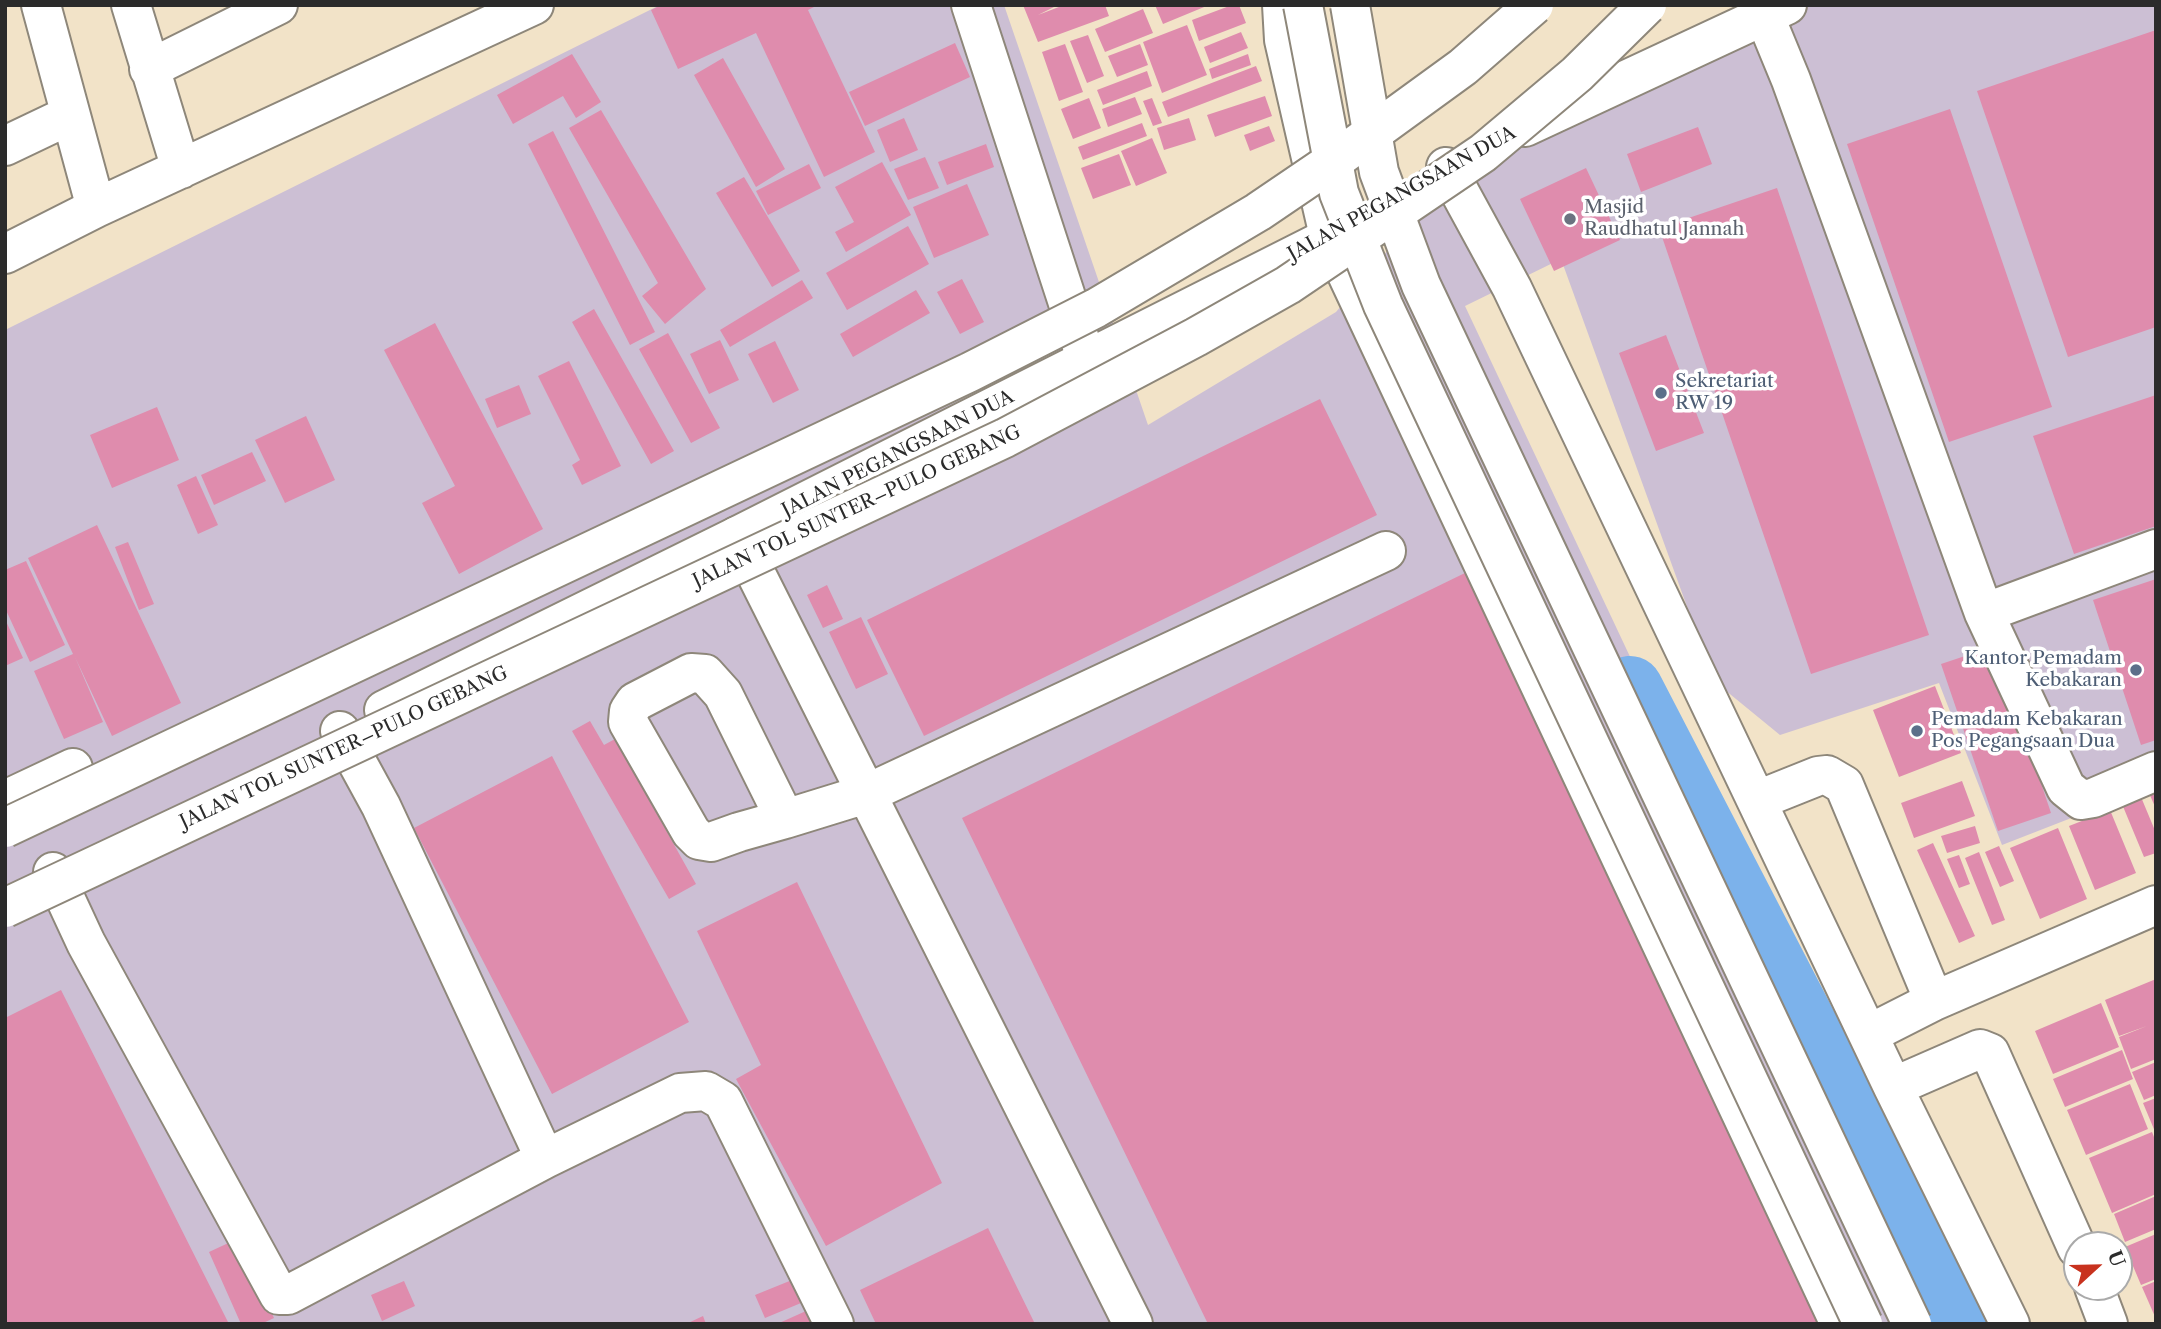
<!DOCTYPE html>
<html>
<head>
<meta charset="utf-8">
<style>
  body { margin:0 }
  #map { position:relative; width:2161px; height:1329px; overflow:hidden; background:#f2e3c8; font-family:"Libre Caslon Text",serif }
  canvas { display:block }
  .frame { position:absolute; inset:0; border:7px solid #2b2b2b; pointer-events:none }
  .north { position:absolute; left:2063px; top:1231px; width:70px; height:70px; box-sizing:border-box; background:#fff; border:2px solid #aaa; border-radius:50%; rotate:68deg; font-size:19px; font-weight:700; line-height:28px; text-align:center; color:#2b2b2b }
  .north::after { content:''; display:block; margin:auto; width:24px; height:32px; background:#c8321e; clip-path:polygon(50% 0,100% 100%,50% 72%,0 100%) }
</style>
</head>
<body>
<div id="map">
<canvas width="2161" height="1329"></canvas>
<div class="frame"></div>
<div class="north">U</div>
</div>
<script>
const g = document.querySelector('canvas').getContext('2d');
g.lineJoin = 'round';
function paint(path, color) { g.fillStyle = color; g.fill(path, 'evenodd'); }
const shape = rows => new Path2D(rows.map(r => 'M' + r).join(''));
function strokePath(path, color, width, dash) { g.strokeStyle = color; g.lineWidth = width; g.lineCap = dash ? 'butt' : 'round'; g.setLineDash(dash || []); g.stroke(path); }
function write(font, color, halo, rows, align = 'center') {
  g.font = font + ' "Libre Caslon Text",serif'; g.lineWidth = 7; g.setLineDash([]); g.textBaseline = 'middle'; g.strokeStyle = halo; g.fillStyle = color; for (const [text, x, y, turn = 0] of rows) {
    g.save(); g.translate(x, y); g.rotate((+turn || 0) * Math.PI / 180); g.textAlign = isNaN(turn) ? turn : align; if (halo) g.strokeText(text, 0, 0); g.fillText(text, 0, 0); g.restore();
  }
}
const industrial = shape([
  [660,5,1004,5,1148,425,1336,312,1451,175,1773,5,2156,5,2156,785,2002,845,1939,683,1780,735,1714,681,1561,259,1465,306,1944,1324,5,1324,5,330]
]);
const river = shape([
  [1630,689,1959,1324]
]);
const building = shape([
  [661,5,818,5,808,10,875,152,824,177,756,33,678,69,651,10],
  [1023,5,1058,5,1038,15,1064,5,1105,5,1109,16,1038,42],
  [1155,5,1209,5,1163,24],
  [1232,5,1239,5,1246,23,1199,41,1192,20],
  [1143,9,1153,33,1105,52,1095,29],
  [1187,25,1207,75,1162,93,1143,42],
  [2156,30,2156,327,2068,357,1977,91],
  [1241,32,1248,48,1210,63,1204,47],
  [1088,35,1104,76,1087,83,1070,41],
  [955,43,970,77,865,126,849,92],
  [1065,44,1083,92,1059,101,1042,52],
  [1140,44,1148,65,1117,77,1108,56],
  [572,54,601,102,576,118,563,96,513,124,497,95],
  [1248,54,1251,65,1212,79,1209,69],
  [723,58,785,169,756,187,694,75],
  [1256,66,1262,81,1168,117,1162,102],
  [1147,71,1152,86,1103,105,1097,90],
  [1265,96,1272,116,1215,137,1207,115],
  [1135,97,1142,114,1108,127,1102,109],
  [1089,98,1101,128,1073,139,1061,109],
  [1152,98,1162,123,1153,126,1143,101],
  [1950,109,2052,407,1949,442,1847,144],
  [601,110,706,289,665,324,642,296,658,283,569,128],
  [904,118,918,150,890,162,877,130],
  [1189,118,1196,140,1164,150,1157,128],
  [1142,123,1147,136,1083,160,1078,147],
  [1269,126,1275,141,1250,151,1244,135],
  [1698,127,1712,164,1641,192,1627,154],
  [553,131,655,332,630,345,528,144],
  [1152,138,1167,173,1136,186,1121,151],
  [986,144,994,167,947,185,938,162],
  [1119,154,1131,185,1093,199,1081,168],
  [925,157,939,188,908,200,894,169],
  [882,162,911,215,846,252,835,232,854,222,835,187],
  [809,164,821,188,768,215,756,191],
  [1586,168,1620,240,1554,271,1520,199],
  [744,177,800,271,772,287,716,193],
  [967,184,989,235,934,258,913,207],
  [1777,188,1929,635,1811,674,1659,228],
  [908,226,929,264,847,310,826,273],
  [962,279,984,322,960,334,937,292],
  [802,280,813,298,730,347,720,330],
  [916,290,930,313,853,357,840,334],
  [594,309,674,451,651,464,572,322],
  [435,323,543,529,459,574,422,503,455,486,384,350],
  [668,333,720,428,691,443,639,349],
  [1666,335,1704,433,1656,451,1619,353],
  [720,340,739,380,709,394,690,354],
  [775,341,799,390,773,403,748,354],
  [569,361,621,466,582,485,572,465,580,460,538,376],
  [519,385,531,414,497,428,485,399],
  [2156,395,2156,526,2074,554,2033,436],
  [1320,399,1377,515,924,736,867,620],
  [157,407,179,460,112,488,90,435],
  [306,416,335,480,285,503,255,440],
  [252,452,266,481,214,505,201,475],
  [196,476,218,525,198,534,177,485],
  [97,525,181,703,112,736,75,657,103,722,64,739,34,671,73,654,28,558],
  [128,542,154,604,139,610,115,547],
  [26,561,65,645,30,662,5,608,5,570],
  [1467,572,1833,1324,1208,1324,962,818],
  [2156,579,2156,740,2141,745,2093,600],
  [827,585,843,619,823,628,807,595],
  [861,617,888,674,856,689,829,632],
  [5,619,23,658,5,666],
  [1995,646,2051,813,1998,831,1941,664],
  [1935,686,1961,753,1899,777,1873,710],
  [590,721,604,745,615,739,696,884,669,899,572,731],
  [552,756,689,1022,552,1094,414,828],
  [1962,781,1975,816,1914,838,1901,803],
  [2156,791,2156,809,2149,793],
  [2141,797,2156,833,2156,853,2144,857,2122,804],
  [2110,810,2136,873,2095,890,2069,826],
  [1975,826,1980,843,1947,853,1941,836],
  [2058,828,2087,899,2040,919,2010,848],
  [1933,843,1975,936,1959,943,1917,850],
  [1999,846,2014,881,2000,887,1985,852],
  [1979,852,2005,920,1992,925,1965,858],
  [1959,855,1970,884,1959,888,1947,859],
  [797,882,942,1183,826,1246,736,1079,761,1065,697,931],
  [2156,979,2156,1059,2131,1069,2119,1037,2147,1026,2119,1036,2105,1000],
  [61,990,229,1324,5,1324,5,1018],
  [2101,1003,2119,1047,2053,1074,2035,1031],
  [2122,1050,2133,1079,2065,1107,2053,1079],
  [2156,1062,2156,1095,2144,1100,2132,1072],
  [2130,1084,2148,1129,2086,1155,2067,1110],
  [2156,1098,2156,1134,2143,1103],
  [2152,1132,2156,1142,2156,1194,2112,1213,2089,1158],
  [2156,1196,2156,1229,2125,1242,2114,1214],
  [988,1228,1035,1324,876,1324,860,1290],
  [2156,1234,2156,1279,2141,1285,2125,1247],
  [237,1239,274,1318,261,1324,241,1324,209,1252],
  [792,1280,801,1303,765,1318,755,1295],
  [404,1281,415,1306,382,1321,371,1295],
  [2156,1281,2156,1319,2142,1287],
  [806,1311,811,1324,777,1324],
  [703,1316,706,1324,686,1324]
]);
const minor = shape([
  [41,5,96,208,534,5],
  [131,5,181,169],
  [971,5,1083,349],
  [1282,5,1284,40,1329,236],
  [1765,17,1791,80,1984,613,2066,788,2081,800,2093,798,2156,771],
  [149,69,278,5],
  [5,146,70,115],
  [1446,167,1512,288,1893,1087,2010,1324],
  [5,254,96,208],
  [737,536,1133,1324],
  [1984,613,2156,549],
  [340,731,381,806,545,1159,680,1093,706,1091,723,1101,834,1324],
  [5,800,73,768],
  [1758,800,1818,776,1827,775,1844,785,1934,1001],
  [785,819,723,694,705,674,691,673,635,702,629,711,628,722,691,832,699,840,711,842,739,832,785,819,866,794,1386,551],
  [53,872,86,943,279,1295,288,1295,545,1159],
  [1869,1034,1934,1001,2156,905],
  [1893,1087,1980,1049,1990,1053,2077,1248],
  [2094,1287,2108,1324]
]);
const major = shape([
  [1525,127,1787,5],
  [1329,236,1840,1324],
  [384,710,737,536,1322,241,1356,221]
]);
const majorBridge = shape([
  [1303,5,1339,193,1383,305,1863,1324],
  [1350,5,1379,172,1421,285,1912,1324]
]);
const highwayBridge = shape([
  [5,828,970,372,1096,308,1258,212,1342,155,1463,67,1534,5],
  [5,908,1005,438,1196,337,1288,285,1483,153,1577,74,1647,5]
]);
const markers = [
  [1570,219,7,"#6b7280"],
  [1661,393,7,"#5c6f8a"],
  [2136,670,7,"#5c6f8a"],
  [1917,731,7,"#5c6f8a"]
];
const streetNames = [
  ["JALAN PEGANGSAAN DUA",1402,194,-29],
  ["JALAN PEGANGSAAN DUA",898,454,-27],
  ["JALAN TOL SUNTER–PULO GEBANG",857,507,-25],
  ["JALAN TOL SUNTER–PULO GEBANG",344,748,-25]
];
const worshipNames = [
  ["Masjid",1584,208],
  ["Raudhatul Jannah",1584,230]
];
const serviceNames = [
  ["Sekretariat",1675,382],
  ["RW 19",1675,404],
  ["Kantor Pemadam",2122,659,"right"],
  ["Kebakaran",2122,681,"right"],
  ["Pemadam Kebakaran",1931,720],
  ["Pos Pegangsaan Dua",1931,742]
];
paint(industrial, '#ccbfd4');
strokePath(river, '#7cb2eb', 66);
paint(building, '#df8cad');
strokePath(minor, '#8e877a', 42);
strokePath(major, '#8e877a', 42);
strokePath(minor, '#fff', 38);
strokePath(major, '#fff', 38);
strokePath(majorBridge, '#8e877a', 42, []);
strokePath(highwayBridge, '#8e877a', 42, []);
strokePath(majorBridge, '#fff', 38);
strokePath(highwayBridge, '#fff', 38);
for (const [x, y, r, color] of markers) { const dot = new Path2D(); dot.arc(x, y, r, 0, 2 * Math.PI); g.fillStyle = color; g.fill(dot); strokePath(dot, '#fff', 2.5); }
write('19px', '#2b2b2b', '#fff', streetNames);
write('19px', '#5b616d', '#fff', worshipNames, 'left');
write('19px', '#4e5e75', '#fff', serviceNames, 'left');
</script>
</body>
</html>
